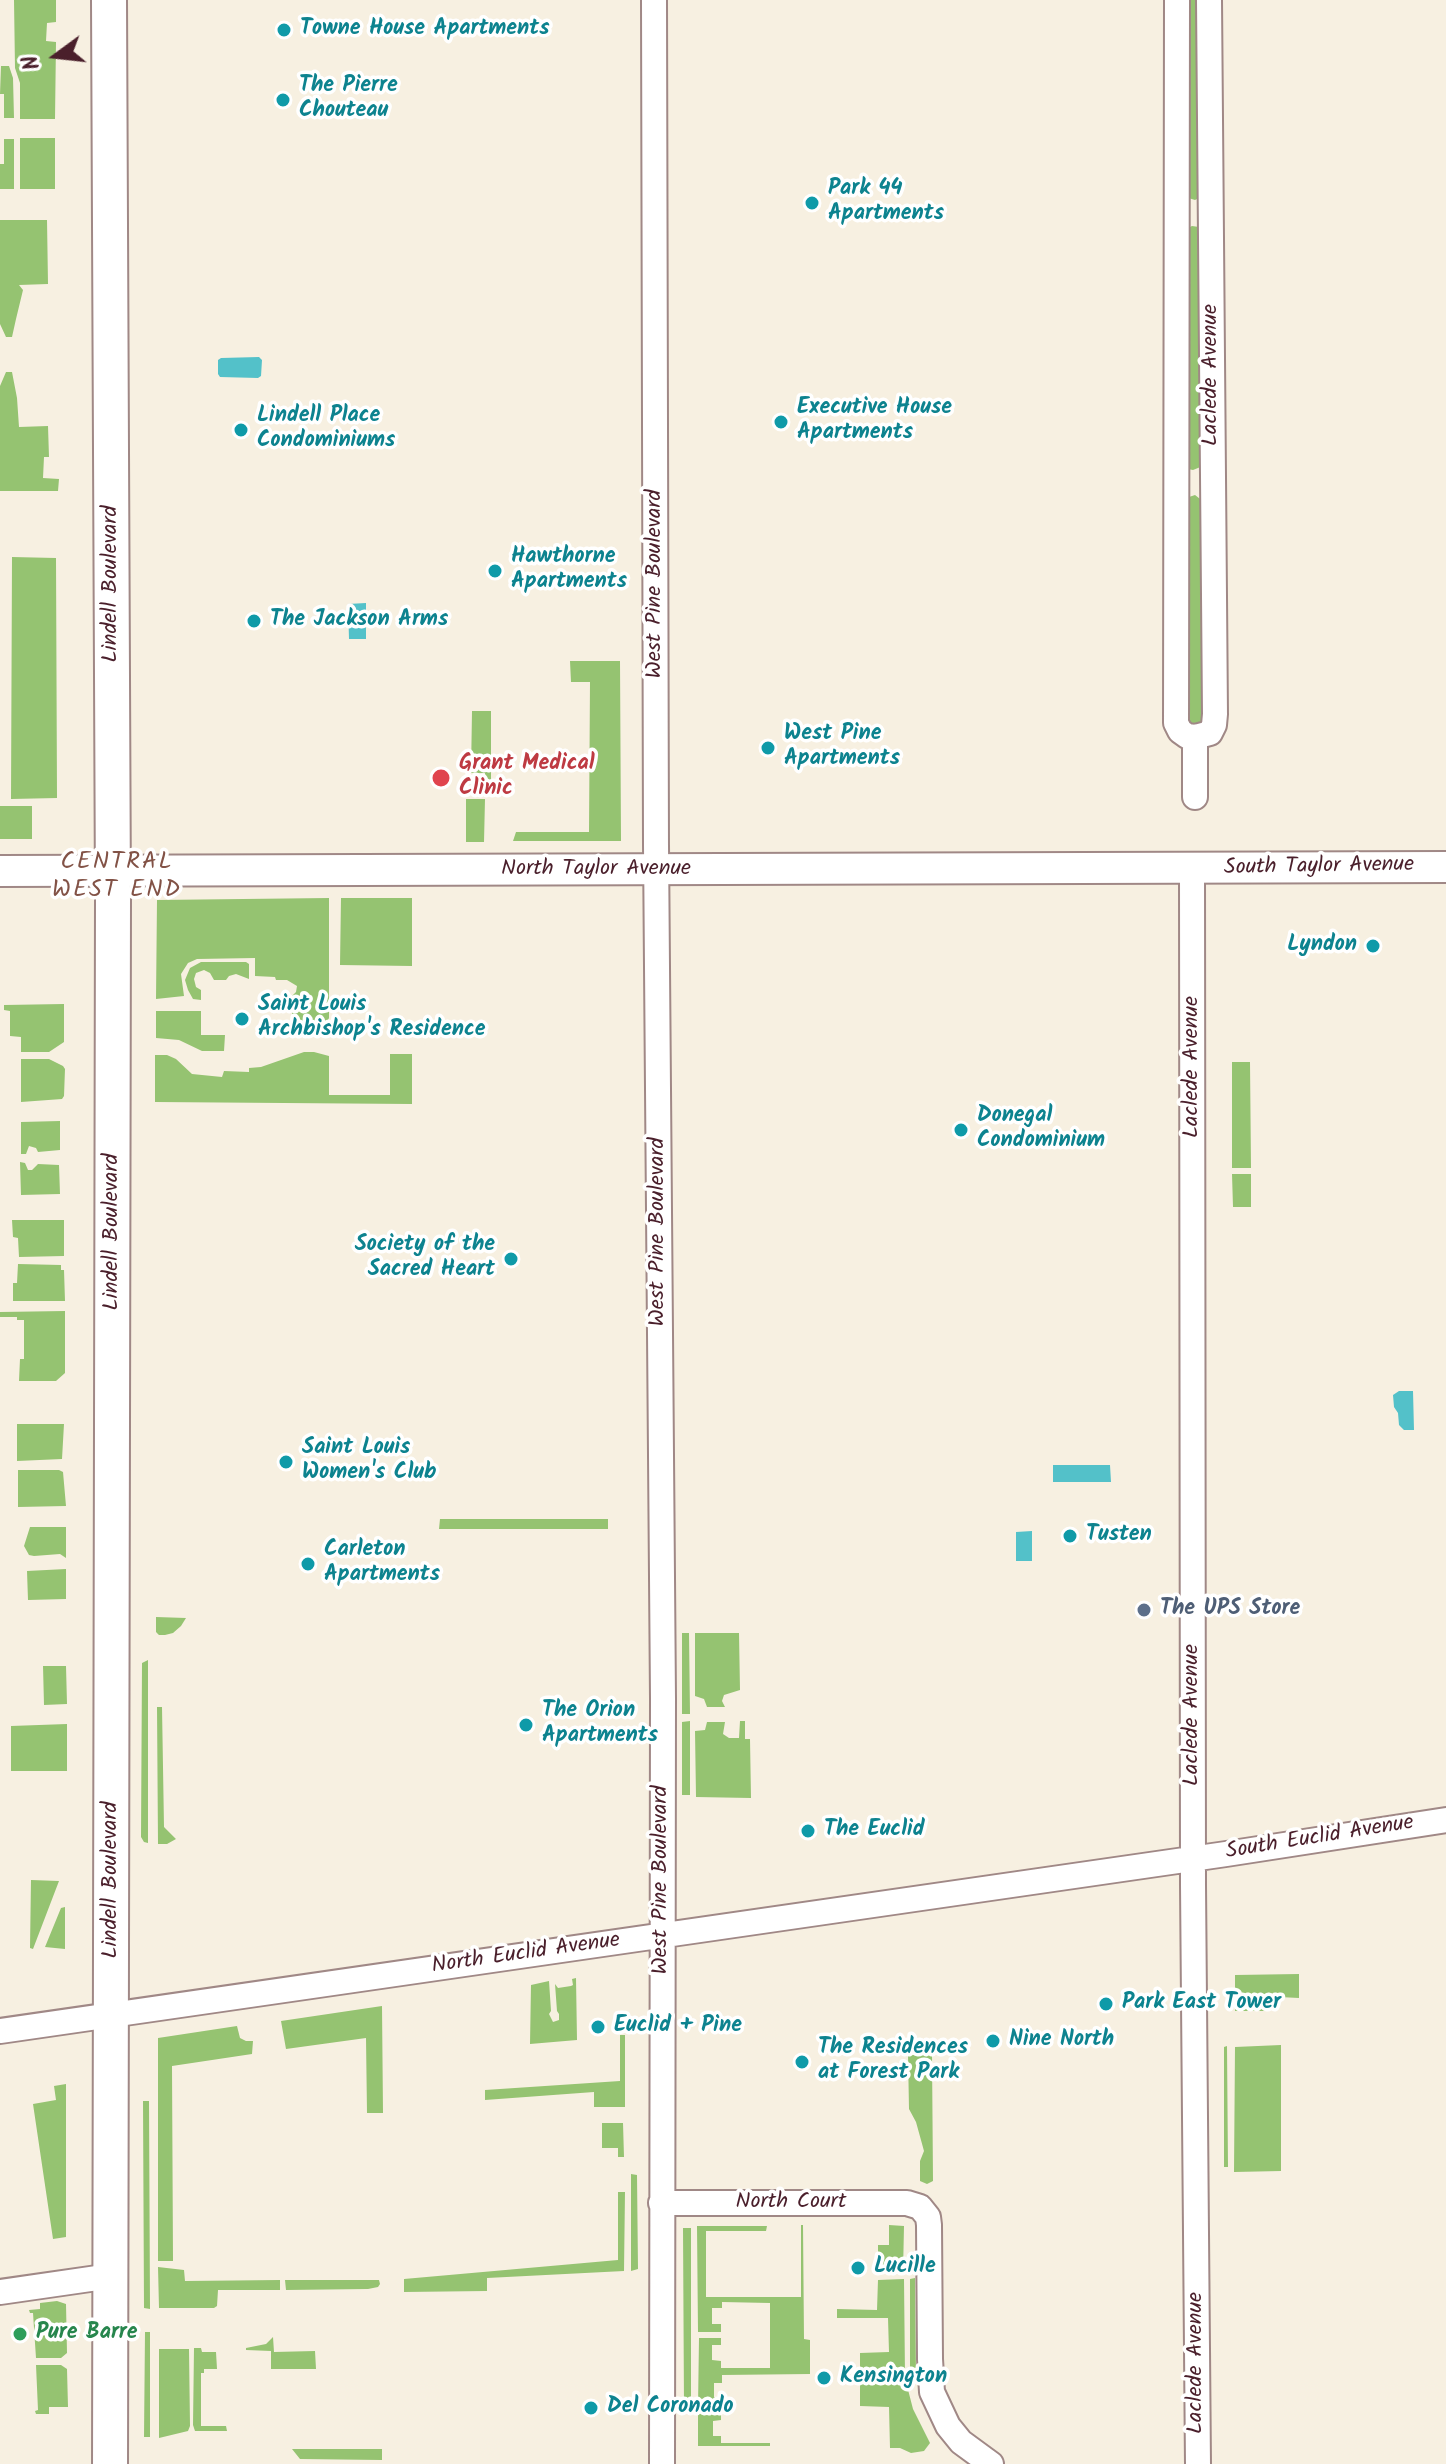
<!DOCTYPE html>
<html>
<head>
<meta charset="utf-8">
<style>
  body { margin:0 }
  #map { position:relative; width:1446px; height:2464px; overflow:hidden; background:#f7f0e1; font-family:Kalam,sans-serif }
  canvas { display:block }
  .north { position:absolute; left:16px; top:16px; width:80px; height:80px; -webkit-text-stroke:6px #fff; paint-order:stroke; rotate:255deg; font-size:22px; font-weight:700; line-height:32px; text-align:center; color:#4a1f2b }
  .north::after { content:''; display:block; margin:auto; width:28px; height:36px; background:#4a1f2b; clip-path:polygon(50% 0,100% 100%,50% 72%,0 100%) }
</style>
</head>
<body>
<div id="map">
<canvas width="1446" height="2464"></canvas>
<div class="north">N</div>
</div>
<script>
const g = document.querySelector('canvas').getContext('2d');
g.lineJoin = 'round';
function paint(path, color) { g.fillStyle = color; g.fill(path, 'evenodd'); }
const shape = rows => new Path2D(rows.map(r => 'M' + r).join(''));
function strokePath(path, color, width, dash) { g.strokeStyle = color; g.lineWidth = width; g.lineCap = dash ? 'butt' : 'round'; g.setLineDash(dash || []); g.stroke(path); }
function write(font, color, halo, rows, align = 'center') {
  g.font = font + ' Kalam,sans-serif'; g.lineWidth = 7; g.setLineDash([]); g.textBaseline = 'middle'; g.strokeStyle = halo; g.fillStyle = color; for (const [text, x, y, turn = 0] of rows) {
    g.save(); g.translate(x, y); g.rotate((+turn || 0) * Math.PI / 180); g.textAlign = isNaN(turn) ? turn : align; if (halo) g.strokeText(text, 0, 0); g.fillText(text, 0, 0); g.restore();
  }
}
const green = shape([
  [14,0,56,0,56,22,47,23,46,41,56,42,55,119,20,119,20,83,15,68],
  [1183,0,1203,0,1201,197,1195,200,1185,197],
  [1,66,9,66,13,78,14,118,4,118,4,94,0,94],
  [20,138,55,138,55,189,20,189],
  [4,139,14,139,14,189,0,189,0,164,4,164],
  [0,220,47,220,48,284,19,285,23,290,16,319,12,337,6,337,0,324],
  [1192,226,1199,227,1202,231,1203,466,1193,470,1188,469,1186,229],
  [6,372,12,372,17,398,19,427,48,426,49,457,44,457,43,478,59,479,58,491,0,491,0,386],
  [1195,495,1204,502,1203,720,1201,723,1195,724,1189,723,1186,719,1186,498],
  [12,557,56,558,57,798,11,799],
  [570,661,620,661,621,841,513,841,516,832,589,832,590,682,571,682],
  [472,711,491,711,491,782,485,783,485,773,471,773],
  [466,799,485,799,484,842,466,842],
  [0,806,32,806,32,839,0,839],
  [329,898,329,1018,322,1032,316,1034,292,1033,292,1011,276,1011,276,998,292,996,296,992,297,986,287,980,276,980,275,977,255,976,255,958,197,959,188,963,181,974,184,996,156,999,157,900],
  [341,898,412,898,412,966,340,965],
  [201,962,246,962,249,964,249,979,236,974,229,976,226,980,214,980,210,973,204,970,196,973,194,979,196,987,201,990,201,1000,193,999,188,990,185,980,190,968],
  [64,1004,64,1042,49,1052,21,1052,21,1037,10,1036,10,1011,4,1010,4,1005],
  [156,1011,201,1011,201,1035,225,1035,224,1051,202,1051,179,1040,156,1038],
  [304,1052,314,1052,329,1056,329,1095,390,1095,390,1054,412,1054,412,1104,155,1102,155,1055,167,1055,176,1059,192,1074,222,1077,224,1071,249,1072,249,1068,261,1067],
  [21,1059,49,1059,63,1066,65,1069,64,1096,62,1099,21,1102],
  [1232,1062,1250,1062,1251,1168,1232,1168],
  [60,1121,60,1150,38,1152,36,1148,29,1146,26,1154,21,1154,21,1122],
  [20,1162,25,1163,28,1170,32,1170,38,1164,59,1165,60,1194,21,1195],
  [1232,1174,1251,1174,1251,1207,1233,1207],
  [12,1220,64,1220,64,1256,19,1257,18,1238,13,1237],
  [18,1264,61,1265,61,1270,64,1270,65,1301,13,1301,13,1283,17,1283],
  [65,1311,65,1373,56,1381,19,1381,20,1359,24,1359,24,1320,17,1320,17,1317,0,1317,0,1312],
  [17,1424,64,1424,62,1459,17,1461],
  [18,1470,59,1470,63,1472,66,1506,18,1507],
  [440,1519,608,1519,608,1529,439,1529],
  [30,1527,66,1527,66,1558,60,1554,34,1556,29,1555,24,1546],
  [66,1569,66,1599,28,1600,27,1571],
  [156,1617,186,1618,181,1626,173,1633,165,1635,159,1635,156,1632],
  [682,1633,689,1633,690,1714,682,1714],
  [695,1633,739,1633,740,1690,724,1695,722,1701,725,1707,707,1707,704,1699,695,1696],
  [148,1660,148,1843,144,1842,141,1837,142,1663],
  [43,1666,66,1666,67,1704,44,1705],
  [157,1707,162,1707,164,1827,176,1839,167,1844,158,1844],
  [690,1721,690,1795,682,1795,682,1722],
  [740,1721,745,1721,745,1739,750,1739,751,1798,696,1797,695,1731,705,1730,707,1722,725,1722,723,1734,729,1738,739,1738],
  [67,1724,67,1771,11,1771,11,1726],
  [31,1880,59,1881,33,1949,30,1948],
  [65,1907,65,1949,45,1947,61,1908],
  [1299,1974,1299,1998,1279,1997,1269,2011,1235,2011,1235,1975],
  [576,1978,577,2040,530,2044,531,1985,549,1981,551,2011,549,2014,553,2022,559,2020,559,2014,557,2011,555,1984,558,1988,571,1986,573,1985,572,1979],
  [382,2006,383,2113,367,2113,366,2038,286,2049,281,2021],
  [237,2026,240,2038,246,2041,253,2041,252,2054,172,2066,173,2261,158,2261,158,2038],
  [620,2035,625,2035,625,2107,594,2107,594,2092,485,2100,485,2090,620,2081],
  [1281,2045,1281,2171,1234,2172,1235,2047],
  [1227,2046,1228,2167,1224,2167,1224,2047],
  [908,2055,932,2055,933,2181,927,2184,920,2181,920,2161,924,2151,916,2122,909,2109],
  [66,2084,66,2237,53,2239,33,2104,56,2100,54,2086],
  [143,2101,149,2101,150,2309,144,2308],
  [602,2123,623,2123,624,2157,618,2157,618,2148,602,2148],
  [631,2174,637,2175,638,2269,631,2271],
  [618,2192,625,2192,624,2271,487,2278,487,2291,404,2292,404,2279,618,2260],
  [801,2225,803,2225,804,2339,810,2340,810,2374,722,2375,722,2383,714,2383,714,2397,721,2398,721,2407,698,2407,699,2338,721,2338,721,2345,712,2345,712,2360,721,2361,721,2368,770,2368,770,2303,722,2302,722,2308,712,2308,712,2324,721,2324,721,2332,698,2332,697,2226,767,2226,766,2231,706,2231,706,2297,801,2297],
  [889,2225,904,2226,903,2273,878,2273,878,2245,889,2245],
  [683,2228,691,2228,691,2408,684,2407],
  [158,2267,184,2270,185,2281,280,2280,280,2290,218,2290,217,2306,214,2308,159,2308],
  [915,2278,916,2375,910,2375,910,2279],
  [904,2279,905,2376,860,2377,860,2353,889,2352,888,2318,837,2318,837,2309,877,2310,878,2280],
  [285,2280,379,2280,380,2284,378,2287,368,2289,286,2290],
  [57,2301,66,2304,67,2353,61,2358,36,2358,33,2313,30,2313,29,2310,40,2309,40,2303],
  [145,2332,150,2332,150,2437,144,2437],
  [273,2337,274,2352,315,2351,316,2369,271,2369,271,2351,246,2350,246,2348,266,2344],
  [194,2348,201,2348,202,2352,216,2352,217,2369,204,2369,204,2373,201,2373,201,2426,226,2426,227,2431,195,2431,193,2425],
  [159,2349,189,2349,190,2426,188,2431,159,2438],
  [36,2365,61,2365,67,2369,68,2407,49,2407,49,2414,36,2414,35,2411,38,2410],
  [860,2382,906,2382,913,2409,930,2443,924,2451,911,2453,900,2448,890,2448,889,2407,860,2406],
  [698,2412,721,2413,721,2420,713,2421,713,2436,721,2436,721,2443,770,2443,770,2446,698,2446],
  [292,2449,382,2449,382,2460,300,2459]
]);
const water = shape([
  [259,357,262,360,261,376,258,378,220,377,218,374,218,360,221,358],
  [366,603,366,639,349,639,348,604],
  [1399,1391,1413,1391,1414,1430,1404,1430,1399,1425,1398,1413,1394,1407,1393,1395],
  [1053,1465,1110,1465,1111,1482,1053,1482],
  [1032,1531,1032,1561,1016,1561,1016,1532]
]);
const minor = shape([
  [654,0,656,845,663,1698,662,2464],
  [1177,0,1176,723,1180,731,1187,736,1195,737,1210,733,1214,725,1215,714,1209,0],
  [1195,737,1195,797],
  [1192,869,1193,1885,1198,2464],
  [0,2031,1226,1854,1446,1820],
  [661,2203,907,2203,920,2207,928,2217,929,2225,930,2359,932,2392,948,2426,961,2442,991,2464],
  [0,2292,111,2276]
]);
const tertiary = shape([
  [0,871,1446,867]
]);
const secondary = shape([
  [109,0,113,900,110,2464]
]);
const markers = [
  [284,30,8,"#0f9aa8"],
  [283,100,8,"#0f9aa8"],
  [812,203,8,"#0f9aa8"],
  [781,422,8,"#0f9aa8"],
  [241,430,8,"#0f9aa8"],
  [495,571,8,"#0f9aa8"],
  [254,621,8,"#0f9aa8"],
  [768,748,8,"#0f9aa8"],
  [441,778,10,"#e0444e"],
  [1373,946,8,"#0f9aa8"],
  [242,1019,8,"#0f9aa8"],
  [961,1130,8,"#0f9aa8"],
  [511,1259,8,"#0f9aa8"],
  [286,1462,8,"#0f9aa8"],
  [1070,1536,8,"#0f9aa8"],
  [308,1564,8,"#0f9aa8"],
  [1144,1610,8,"#5c6f8a"],
  [526,1725,8,"#0f9aa8"],
  [808,1831,8,"#0f9aa8"],
  [1106,2004,8,"#0f9aa8"],
  [598,2027,8,"#0f9aa8"],
  [993,2041,8,"#0f9aa8"],
  [802,2062,8,"#0f9aa8"],
  [858,2268,8,"#0f9aa8"],
  [20,2334,8,"#2e9e5b"],
  [824,2378,8,"#0f9aa8"],
  [591,2408,8,"#0f9aa8"]
];
const cultureNames = [
  ["Towne House Apartments",300,30],
  ["The Pierre",299,87],
  ["Chouteau",299,112],
  ["Park 44",828,190],
  ["Apartments",828,215],
  ["Executive House",797,409],
  ["Apartments",797,434],
  ["Lindell Place",257,417],
  ["Condominiums",257,442],
  ["Hawthorne",511,558],
  ["Apartments",511,583],
  ["The Jackson Arms",270,621],
  ["West Pine",784,735],
  ["Apartments",784,760],
  ["Lyndon",1357,946,"right"],
  ["Saint Louis",258,1006],
  ["Archbishop's Residence",258,1031],
  ["Donegal",977,1117],
  ["Condominium",977,1142],
  ["Society of the",495,1246,"right"],
  ["Sacred Heart",495,1271,"right"],
  ["Saint Louis",302,1449],
  ["Women's Club",302,1474],
  ["Tusten",1086,1536],
  ["Carleton",324,1551],
  ["Apartments",324,1576],
  ["The Orion",542,1712],
  ["Apartments",542,1737],
  ["The Euclid",824,1831],
  ["Park East Tower",1122,2004],
  ["Euclid + Pine",614,2027],
  ["Nine North",1009,2041],
  ["The Residences",818,2049],
  ["at Forest Park",818,2074],
  ["Lucille",874,2268],
  ["Kensington",840,2378],
  ["Del Coronado",607,2408]
];
const streetNames = [
  ["Laclede Avenue",1212,375,-90],
  ["Lindell Boulevard",112,584,-90],
  ["West Pine Boulevard",656,584,-90],
  ["South Taylor Avenue",1319,868,-1],
  ["North Taylor Avenue",596,870],
  ["Laclede Avenue",1193,1067,-90],
  ["Lindell Boulevard",113,1232,-90],
  ["West Pine Boulevard",659,1232,-90],
  ["Laclede Avenue",1193,1715,-90],
  ["South Euclid Avenue",1320,1839,-9],
  ["Lindell Boulevard",112,1880,-90],
  ["West Pine Boulevard",662,1880,-90],
  ["North Euclid Avenue",526,1955,-8],
  ["North Court",791,2203],
  ["Laclede Avenue",1197,2363,-90]
];
const healthNames = [
  ["Grant Medical",459,765],
  ["Clinic",459,790]
];
const serviceNames = [
  ["The UPS Store",1160,1610]
];
const leisureNames = [
  ["Pure Barre",36,2334]
];
const neighbourhoodNames = [
  ["CENTRAL",117,864],
  ["WEST END",117,892]
];
paint(green, '#95c371');
paint(water, '#53c1c9');
strokePath(minor, '#a08886', 28);
strokePath(tertiary, '#a08886', 34);
strokePath(secondary, '#a08886', 38);
strokePath(minor, '#fff', 24);
strokePath(tertiary, '#fff', 30);
strokePath(secondary, '#fff', 34);
for (const [x, y, r, color] of markers) { const dot = new Path2D(); dot.arc(x, y, r, 0, 2 * Math.PI); g.fillStyle = color; g.fill(dot); strokePath(dot, '#fff', 3); }
write('bold 22px', '#0d838f', '#fff', cultureNames, 'left');
write('22px', '#4a1f2b', '#fff', streetNames);
write('bold 22px', '#be3a42', '#fff', healthNames, 'left');
write('bold 22px', '#4e5e75', '#fff', serviceNames, 'left');
write('bold 22px', '#27864d', '#fff', leisureNames, 'left');
g.letterSpacing = '2px';
write('24px', '#825246', '#fff', neighbourhoodNames);
g.letterSpacing = '0px';
</script>
</body>
</html>
